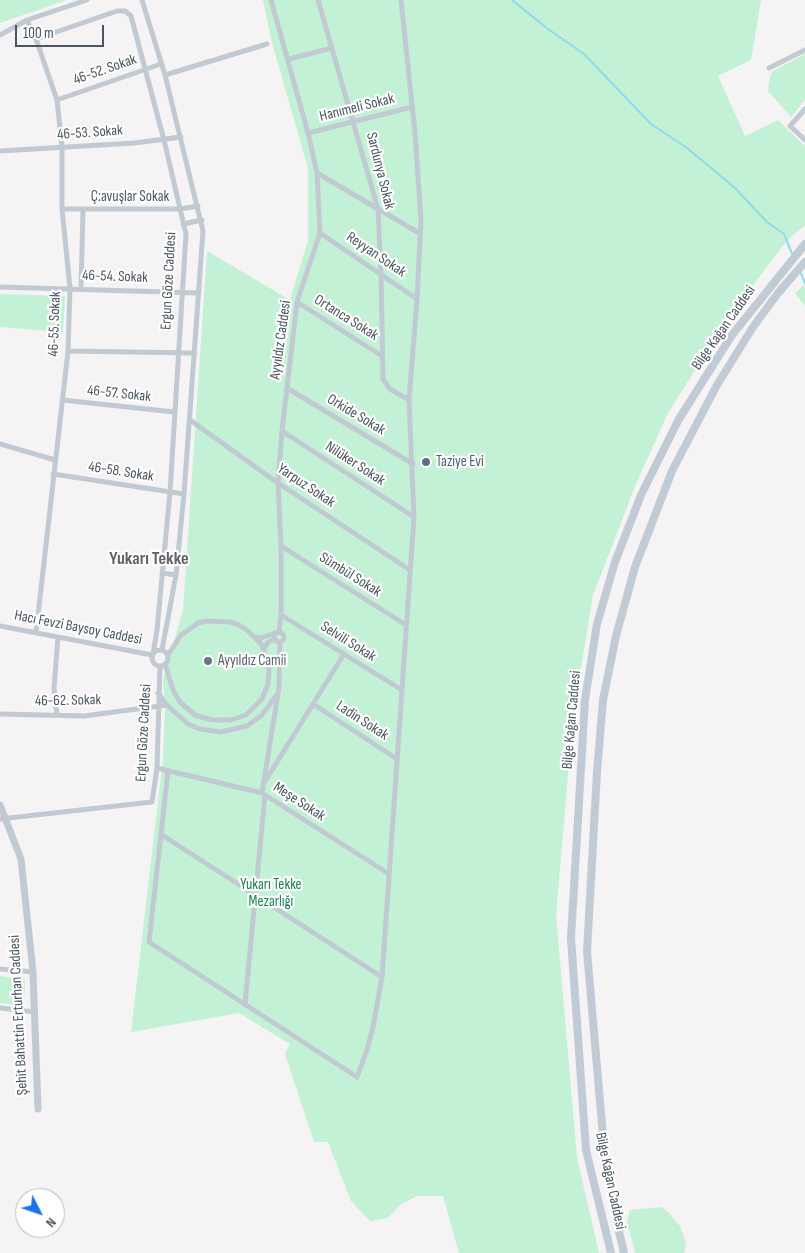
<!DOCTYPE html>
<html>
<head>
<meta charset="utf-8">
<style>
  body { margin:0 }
  #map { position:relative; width:805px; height:1253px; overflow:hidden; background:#f5f3f3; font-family:"Sofia Sans Condensed",sans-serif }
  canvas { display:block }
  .north { position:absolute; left:15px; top:1188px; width:50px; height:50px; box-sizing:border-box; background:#fff; border:1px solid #b7bbc0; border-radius:50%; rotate:131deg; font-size:14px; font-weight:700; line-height:20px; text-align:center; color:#4a5661 }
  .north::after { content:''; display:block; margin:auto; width:18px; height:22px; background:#1a73e8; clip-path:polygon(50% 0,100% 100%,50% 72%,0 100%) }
  .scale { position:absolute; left:15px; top:25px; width:89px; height:22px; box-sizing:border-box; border:2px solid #4a5661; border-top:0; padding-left:6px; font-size:15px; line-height:18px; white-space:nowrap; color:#4a5661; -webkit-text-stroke:4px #fff; paint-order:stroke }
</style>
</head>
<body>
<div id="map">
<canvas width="805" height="1253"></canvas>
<div class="north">N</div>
<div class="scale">100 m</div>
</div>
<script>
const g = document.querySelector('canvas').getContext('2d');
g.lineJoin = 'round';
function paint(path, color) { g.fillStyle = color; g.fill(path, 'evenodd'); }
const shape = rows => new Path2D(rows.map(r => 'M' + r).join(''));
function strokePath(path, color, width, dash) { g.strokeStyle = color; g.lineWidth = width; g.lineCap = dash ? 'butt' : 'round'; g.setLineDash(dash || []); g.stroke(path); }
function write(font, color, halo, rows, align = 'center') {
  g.font = font + ' "Sofia Sans Condensed",sans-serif'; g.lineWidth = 4.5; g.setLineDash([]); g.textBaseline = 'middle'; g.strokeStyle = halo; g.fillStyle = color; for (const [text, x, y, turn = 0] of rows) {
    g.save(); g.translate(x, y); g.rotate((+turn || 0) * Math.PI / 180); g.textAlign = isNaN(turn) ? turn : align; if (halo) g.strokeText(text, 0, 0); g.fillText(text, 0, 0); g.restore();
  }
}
const green = shape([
  [0,0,67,0,0,23],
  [263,0,761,0,751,60,718,76,745,136,778,120,805,146,805,225,791,237,781,248,724,324,668,413,636,484,593,595,573,717,556,915,577,1158,599,1253,459,1253,443,1196,417,1196,401,1204,388,1218,370,1221,351,1201,328,1142,314,1142,285,1054,290,1044,239,1013,131,1032,163,759,165,709,163,680,183,610,207,251,290,300,308,241,308,168,272,43],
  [805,54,805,100,791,117,768,91,770,76,773,71],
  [805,284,805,306,795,293],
  [0,294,65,296,63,332,0,327],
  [0,976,25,980,24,1006,0,1003],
  [661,1207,668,1212,680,1226,686,1243,684,1253,635,1253,627,1221,630,1210]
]);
const stream = shape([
  [512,0,548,29,584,54,651,124,687,148,735,188,767,222,784,234,793,256],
  [800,271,805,283]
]);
const minor = shape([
  [142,0,165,75,203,231,184,494,176,575,162,650],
  [271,0,308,133,317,173,320,233,297,302,282,431,278,483,281,546,281,615,279,632],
  [318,0,378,209,381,274,383,379,390,389,409,400],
  [27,20,36,39,57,100,62,147,62,209,70,288,68,351,36,633],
  [0,35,27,20,87,0],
  [36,39,117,11,125,11,131,16,164,140,186,234,170,492,157,630,153,654],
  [289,59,332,48],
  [769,68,805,50],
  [165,75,267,44],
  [57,100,161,64],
  [805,109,790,126,805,140],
  [308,133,412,107],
  [0,151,134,143,181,137],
  [317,173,419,233],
  [62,209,180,209,198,206],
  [183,224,202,220],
  [320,233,417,299],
  [0,287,199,293],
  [81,289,83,209],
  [297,302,382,356],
  [68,351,195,353],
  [287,388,413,464],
  [62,400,174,412],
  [190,420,278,483,410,570],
  [282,431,414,517],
  [0,444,55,460],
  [53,474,184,494],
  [281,546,406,625],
  [162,573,176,575],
  [281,615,402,690],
  [0,626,152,655],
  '274 637a5 5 0 1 1 10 0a5 5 0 1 1-10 0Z',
  [255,637,261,638,275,633],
  [264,649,268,642,275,639],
  '152 658a8 8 0 1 1 16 0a8 8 0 1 1-16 0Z',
  [165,664,173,690,180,702,195,715,212,720,231,720,246,715,262,699,268,684,269,669,262,645,248,631,239,625,230,622,206,621,198,623,181,635,168,655],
  [158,693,167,705,188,724,200,729,221,732,247,726,262,715,276,696],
  [313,704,397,759],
  [0,714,84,716,167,705],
  [57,715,54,688,58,637],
  [157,768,262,793,389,874],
  [168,771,149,942,357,1077,367,1050,373,1027,382,977,414,517,409,400,417,299,421,220,415,133,401,0],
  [264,783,344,654],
  [262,793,279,687,280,642],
  [0,819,152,802,157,768,160,666],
  [162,835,382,977],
  [0,969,33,972],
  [245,1004,265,795],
  [0,1008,35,1012]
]);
const tertiary = shape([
  [0,805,21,859,33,972,38,1109]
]);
const secondary = shape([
  [611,1253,586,1150,571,938,585,700,597,624,615,562,641,495,679,419,732,335,805,244],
  [624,1253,617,1223,604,1148,587,951,597,772,603,700,616,636,635,567,672,471,717,385,753,327,778,293,805,262]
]);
const markers = [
  [426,462,5,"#5c6f8a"],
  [208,661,5,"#6b7280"]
];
const streetNames = [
  ["46-52. Sokak",105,70,-19],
  ["Hanımeli Sokak",357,108,-14],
  ["46-53. Sokak",90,133,-4],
  ["Sardunya Sokak",380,171,76],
  ["Ç:avuşlar Sokak",130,197],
  ["Reyyan Sokak",376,255,34],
  ["46-54. Sokak",115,277,2],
  ["Ergun Göze Caddesi",169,281,-87],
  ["Ortanca Sokak",346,318,32],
  ["46-55. Sokak",55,324,-88],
  ["Bilge Kağan Caddesi",724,328,-55],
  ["Ayyıldız Caddesi",281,340,-82],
  ["46-57. Sokak",119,394,6],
  ["Orkide Sokak",356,415,31],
  ["Nilüker Sokak",355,464,33],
  ["46-58. Sokak",121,472,9],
  ["Yarpuz Sokak",306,486,34],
  ["Sümbül Sokak",350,575,32],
  ["Hacı Fevzi Baysoy Caddesi",78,628,11],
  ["Selvili Sokak",348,642,32],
  ["46-62. Sokak",68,701,-1],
  ["Bilge Kağan Caddesi",572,720,-85],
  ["Ladin Sokak",362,721,33],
  ["Ergun Göze Caddesi",144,733,-87],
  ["Meşe Sokak",299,802,33],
  ["Şehit Bahattin Erturhan Caddesi",19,1015,-93],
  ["Bilge Kağan Caddesi",610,1181,78]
];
const serviceNames = [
  ["Taziye Evi",436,462]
];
const worshipNames = [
  ["Ayyıldız Camii",218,661]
];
const parkNames = [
  ["Yukarı Tekke",271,885],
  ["Mezarlığı",271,902]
];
const quarterNames = [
  ["Yukarı Tekke",149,559]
];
paint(green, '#c3f1d5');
strokePath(stream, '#90daee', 2);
strokePath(minor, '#c1cad2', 5);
strokePath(tertiary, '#c1cad2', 7);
strokePath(secondary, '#c1cbd6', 8);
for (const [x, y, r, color] of markers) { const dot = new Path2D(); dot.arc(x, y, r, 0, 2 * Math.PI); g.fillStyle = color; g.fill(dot); strokePath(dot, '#fff', 2); }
write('15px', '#4a5661', '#fff', streetNames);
write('15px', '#4e5e75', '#fff', serviceNames, 'left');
write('15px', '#5b616d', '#fff', worshipNames, 'left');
write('15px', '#17864f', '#fff', parkNames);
write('bold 18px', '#5f6368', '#fff', quarterNames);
</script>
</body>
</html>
